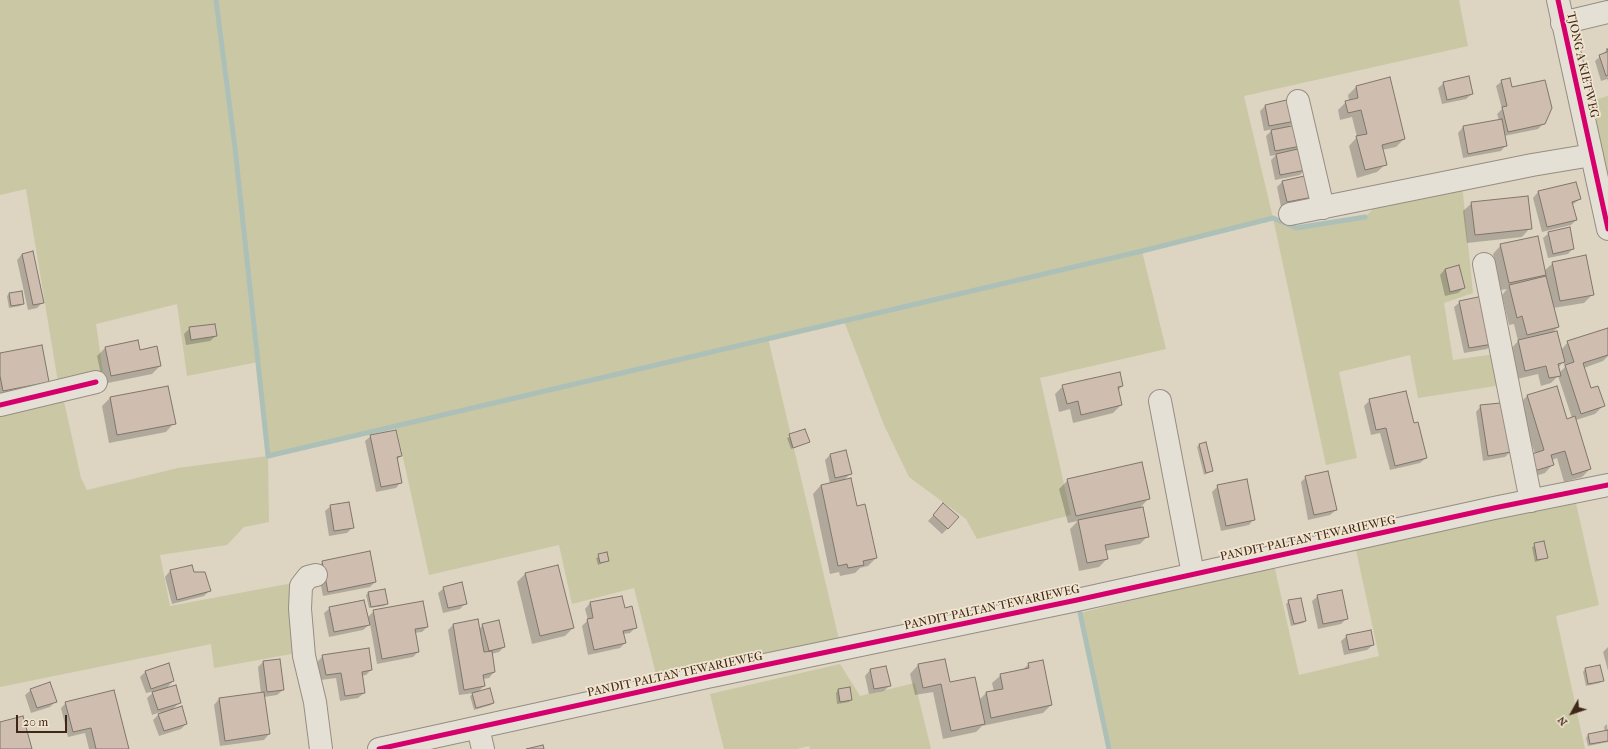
<!DOCTYPE html>
<html>
<head>
<meta charset="utf-8">
<style>
  body { margin:0 }
  #map { position:relative; width:1608px; height:749px; overflow:hidden; background:#ddd4c2; font-family:"IM FELL French Canon",serif }
  canvas { display:block }
  .north { position:absolute; left:1552px; top:693px; width:40px; height:40px; -webkit-text-stroke:3px #f0e5d0; paint-order:stroke; rotate:230deg; font-size:11px; font-weight:700; line-height:16px; text-align:center; color:#402616 }
  .north::after { content:''; display:block; margin:auto; width:14px; height:18px; background:#402616; clip-path:polygon(50% 0,100% 100%,50% 72%,0 100%) }
  .scale { position:absolute; left:16px; top:715px; width:51px; height:18px; box-sizing:border-box; border:2px solid #402616; border-top:0; padding-left:5px; font-size:12px; line-height:14px; white-space:nowrap; color:#402616; -webkit-text-stroke:3px #f0e5d0; paint-order:stroke }
</style>
</head>
<body>
<div id="map">
<canvas width="1608" height="749"></canvas>
<div class="north">N</div>
<div class="scale">20 m</div>
</div>
<script>
const g = document.querySelector('canvas').getContext('2d');
g.lineJoin = 'round';
function paint(path, color) { g.fillStyle = color; g.fill(path, 'evenodd'); }
const shape = rows => new Path2D(rows.map(r => 'M' + r).join(''));
function strokePath(path, color, width, dash) { g.strokeStyle = color; g.lineWidth = width; g.lineCap = dash ? 'butt' : 'round'; g.setLineDash(dash || []); g.stroke(path); }
function write(font, color, halo, rows, align = 'center') {
  g.font = font + ' "IM FELL French Canon",serif'; g.lineWidth = 3.5; g.setLineDash([]); g.textBaseline = 'middle'; g.strokeStyle = halo; g.fillStyle = color; for (const [text, x, y, turn = 0] of rows) {
    g.save(); g.translate(x, y); g.rotate((+turn || 0) * Math.PI / 180); g.textAlign = isNaN(turn) ? turn : align; if (halo) g.strokeText(text, 0, 0); g.fillText(text, 0, 0); g.restore();
  }
}
const green = shape([
  [0,0,1459,0,1468,46,1244,96,1273,218,1286,225,1296,228,1365,217,1379,203,1462,184,1473,293,1444,303,1453,360,1495,354,1502,385,1418,398,1410,355,1339,372,1357,458,1326,465,1273,218,1142,251,1166,349,1040,378,1071,515,977,539,966,519,909,477,884,425,844,321,768,338,840,644,658,682,634,588,572,604,559,545,429,575,396,426,268,456,269,522,244,527,227,545,160,555,170,606,293,583,297,653,214,668,211,644,0,687,0,413,63,397,81,478,87,490,178,468,268,456,258,362,187,376,177,304,96,324,103,372,58,382,26,189,0,195],
  [1608,96,1608,175,1591,101],
  [1575,499,1599,605,1556,616,1585,749,1109,749,1080,613,1274,565,1299,675,1379,656,1356,550],
  [840,664,860,696,915,683,931,749,810,749,809,746,797,749,724,749,710,694]
]);
const shadow = shape([
  [1607,50,1608,81,1607,79,1601,81,1595,61],
  [1389,79,1404,139,1396,147,1382,150,1386,164,1377,172,1357,178,1349,146,1357,137,1352,117,1340,120,1338,110,1346,102,1349,101,1348,95,1356,87],
  [1502,81,1544,123,1538,129,1504,136,1506,145,1501,151,1463,158,1458,133,1463,127,1499,120,1497,114,1502,109,1496,86],
  [1444,83,1472,94,1466,99,1442,104,1438,88],
  [1265,106,1295,120,1288,128,1300,146,1295,151,1305,169,1300,175,1275,180,1271,160,1276,155,1270,156,1266,136,1273,129,1264,131,1260,111],
  [1283,181,1312,196,1307,202,1281,207,1277,187],
  [1538,192,1580,199,1572,205,1576,220,1571,225,1542,232,1533,198],
  [1472,203,1530,228,1522,237,1467,243,1463,211],
  [1549,233,1573,248,1568,254,1548,258,1543,238],
  [1501,245,1544,271,1553,263,1593,294,1584,303,1553,308,1558,327,1552,333,1561,350,1568,342,1608,329,1608,356,1603,361,1584,368,1591,389,1603,406,1595,414,1576,420,1590,469,1582,477,1564,482,1557,458,1552,460,1553,464,1545,473,1526,479,1535,454,1519,404,1527,396,1566,420,1572,418,1558,376,1551,383,1541,386,1538,374,1517,379,1510,350,1518,341,1514,324,1509,325,1502,295,1507,289,1501,290,1493,254],
  [1563,362,1565,367,1559,373,1558,368],
  [32,252,43,302,37,308,28,310,17,260,22,254],
  [1445,269,1464,288,1458,293,1445,296,1440,275],
  [9,294,23,304,20,306,9,308,7,296],
  [1460,302,1492,343,1487,349,1464,353,1454,307],
  [190,328,216,336,210,341,186,345,184,334],
  [105,348,160,366,152,374,103,384,97,356],
  [0,354,48,381,40,390,0,398],
  [1063,386,1122,386,1118,391,1121,405,1113,413,1073,423,1070,409,1059,412,1055,394],
  [167,387,174,423,166,432,109,443,102,406,110,398],
  [1370,400,1426,458,1420,463,1390,470,1380,433,1371,435,1364,406],
  [1481,406,1510,452,1505,457,1483,461,1476,412],
  [805,430,809,442,791,449,787,438],
  [371,436,401,456,397,460,401,482,396,488,376,492,365,441],
  [1199,445,1212,471,1204,475,1197,447],
  [830,455,850,474,843,481,856,507,876,558,868,566,860,568,855,573,840,576,839,572,830,574,813,494,821,485,830,484,825,460],
  [1306,477,1336,510,1330,515,1308,520,1301,482],
  [1068,480,1149,498,1139,509,1148,536,1140,544,1105,551,1107,559,1099,567,1079,571,1070,529,1078,521,1068,523,1059,489],
  [1218,486,1254,519,1249,525,1221,531,1212,492],
  [331,506,353,527,347,533,329,536,325,511],
  [938,510,948,528,942,534,928,521],
  [1543,542,1547,558,1535,562,1532,547],
  [607,553,608,561,598,565,596,558],
  [323,562,375,582,370,587,323,596,317,567],
  [192,566,193,573,209,591,204,596,172,604,165,577,170,571],
  [557,566,573,628,565,636,532,644,517,582,525,574],
  [444,588,466,603,460,609,443,613,438,593],
  [368,593,387,603,384,606,369,608,366,595],
  [1318,596,1346,619,1341,624,1318,629,1312,601],
  [1289,601,1305,621,1303,623,1291,626,1286,604],
  [590,603,624,609,636,627,630,633,623,634,625,643,620,648,588,655,582,626,588,620,585,609],
  [330,608,367,618,374,611,427,627,422,632,414,633,418,652,413,657,377,664,370,624,363,630,329,637,324,613],
  [453,625,479,629,483,625,504,647,499,652,491,654,494,672,489,678,483,679,484,686,478,692,493,703,491,705,474,710,470,696,474,693,459,695,448,630],
  [1347,636,1373,645,1367,650,1344,655,1341,641],
  [1608,647,1608,671,1603,652],
  [323,656,371,670,366,675,361,676,364,693,358,698,340,701,336,678,321,680,317,662],
  [279,660,283,690,277,695,264,697,269,734,264,740,220,746,214,705,219,699,261,694,258,667,263,662],
  [944,660,949,683,979,700,986,693,994,692,992,683,1001,675,1022,670,1029,664,1051,705,1043,713,982,726,976,732,943,739,933,692,915,695,910,674,918,665],
  [885,667,890,685,884,691,869,694,865,676,870,670],
  [1585,669,1602,680,1600,683,1586,686,1583,672],
  [146,671,173,681,166,689,180,702,172,710,186,724,181,729,159,736,153,720,161,712,152,715,147,698,155,691,146,693,140,677],
  [849,689,851,700,849,702,837,704,836,693,838,690],
  [31,690,56,701,50,707,31,713,25,695],
  [66,703,128,749,89,749,85,733,68,737,61,708],
  [1607,724,1608,742,1588,746,1586,738,1588,735,1605,732,1604,727]
]);
const stream = shape([
  [216,0,235,148,268,456,1142,251,1273,218,1296,228,1365,217],
  [1080,613,1109,749]
]);
const building = shape([
  [1607,49,1608,49,1608,75,1606,76,1599,55,1607,52,1607,49],
  [1469,76,1473,94,1447,100,1443,82,1469,76],
  [1390,77,1405,139,1382,145,1387,165,1365,170,1356,136,1367,134,1361,110,1348,113,1345,101,1358,98,1356,86,1390,77],
  [1510,78,1512,87,1545,80,1552,108,1545,124,1508,132,1502,107,1507,106,1501,80,1510,78],
  [1291,99,1296,121,1269,126,1265,105,1291,99],
  [1502,119,1507,146,1468,154,1463,126,1502,119],
  [1297,125,1301,146,1275,151,1271,130,1297,125],
  [1302,148,1306,170,1280,175,1276,154,1302,148],
  [1309,175,1313,197,1287,202,1282,181,1309,175],
  [1576,182,1581,199,1572,202,1577,220,1547,227,1538,191,1576,182],
  [1528,196,1532,229,1475,235,1471,202,1528,196],
  [1570,227,1574,249,1553,254,1548,232,1570,227],
  [1538,236,1546,275,1509,283,1500,244,1538,236],
  [33,251,44,303,33,305,22,254,33,251],
  [1586,255,1594,295,1560,301,1552,262,1586,255],
  [1459,265,1465,288,1450,292,1445,269,1459,265],
  [1546,276,1559,327,1527,335,1522,316,1517,318,1509,285,1546,276],
  [22,291,24,304,11,306,9,293,22,291],
  [1483,296,1493,344,1469,348,1459,301,1483,296],
  [215,324,217,336,191,340,189,327,215,324],
  [1608,328,1608,355,1583,363,1591,388,1598,386,1605,406,1581,414,1565,365,1574,362,1567,341,1608,328],
  [1557,331,1565,362,1558,364,1561,376,1549,378,1546,366,1525,371,1518,340,1557,331],
  [138,340,140,350,157,346,161,366,111,376,105,347,138,340],
  [42,345,49,382,3,391,0,376,0,353,42,345],
  [1120,372,1123,386,1118,387,1122,405,1081,415,1078,401,1067,404,1062,385,1120,372],
  [168,386,176,424,117,435,110,397,168,386],
  [1557,386,1567,419,1575,416,1591,469,1572,475,1565,451,1551,455,1554,465,1534,471,1529,455,1544,450,1527,395,1557,386],
  [1406,391,1414,423,1418,422,1427,458,1395,466,1386,428,1376,430,1369,399,1406,391],
  [1501,403,1511,452,1488,456,1480,405,1501,403],
  [805,429,810,442,793,448,789,434,805,429],
  [396,430,402,456,397,457,402,483,381,487,370,435,396,430],
  [1206,442,1213,471,1206,473,1199,444,1206,442],
  [846,450,852,474,835,478,830,454,846,450],
  [1142,462,1150,499,1076,516,1067,479,1142,462],
  [1328,471,1337,510,1314,515,1305,476,1328,471],
  [851,478,857,506,865,504,877,558,863,561,864,565,848,568,847,564,838,566,821,485,851,478],
  [1247,479,1255,520,1226,526,1217,485,1247,479],
  [349,502,354,528,334,531,330,505,349,502],
  [943,503,959,517,948,529,933,515,943,503],
  [1143,507,1149,537,1105,545,1108,559,1087,563,1078,520,1143,507],
  [1544,541,1548,558,1537,560,1534,543,1544,541],
  [370,551,376,582,328,592,322,561,370,551],
  [607,552,609,561,600,563,598,554,607,552],
  [192,565,194,572,205,572,211,591,177,600,170,570,192,565],
  [558,565,574,628,540,636,525,573,558,565],
  [462,582,467,604,448,608,443,587,462,582],
  [385,589,388,604,371,607,368,592,385,589],
  [1342,590,1348,619,1323,624,1317,595,1342,590],
  [622,596,625,608,632,606,637,628,623,631,626,643,594,650,587,619,593,618,590,602,622,596],
  [1301,598,1306,621,1294,624,1288,600,1301,598],
  [364,600,370,625,334,632,329,607,364,600],
  [423,601,428,627,415,629,419,652,382,659,373,610,423,601],
  [478,619,484,652,492,651,495,672,483,675,485,686,464,690,453,624,478,619],
  [499,620,505,647,489,651,482,624,499,620],
  [1371,630,1374,645,1349,650,1346,635,1371,630],
  [369,648,372,670,362,672,365,693,345,696,341,673,326,675,322,655,369,648],
  [280,659,284,690,267,692,263,661,280,659],
  [945,659,950,682,975,677,985,724,951,731,941,684,923,688,918,664,945,659],
  [1043,660,1052,705,991,718,986,692,1003,689,1000,674,1029,668,1028,663,1043,660],
  [169,663,174,681,151,689,145,671,169,663],
  [1600,665,1604,681,1588,684,1585,668,1600,665],
  [886,666,891,686,874,689,870,669,886,666],
  [50,682,57,702,37,708,30,689,50,682],
  [176,685,181,703,158,710,152,692,176,685],
  [850,687,852,700,840,702,838,689,850,687],
  [490,688,494,703,476,708,472,693,490,688],
  [114,690,129,749,96,749,91,728,73,732,65,702,114,690],
  [264,692,270,734,225,741,219,698,264,692],
  [182,706,187,724,164,731,158,714,182,706],
  [23,716,32,749,0,749,0,722,23,716],
  [1608,730,1608,741,1590,744,1588,734,1608,730],
  [543,745,544,749,526,749,543,745]
]);
const minor = shape([
  [1558,0,1608,229],
  [1562,23,1608,12],
  [1298,101,1323,208],
  [1290,214,1532,165,1592,155],
  [1484,264,1531,501],
  [1160,401,1193,574],
  [0,405,96,382],
  [316,575,308,577,301,586,300,609,304,656,315,702,321,749],
  [478,728,483,749],
  [379,749,707,677,1077,600,1494,508,1608,485]
]);
const cycleway = shape([
  [1558,0,1608,229],
  [0,405,96,382],
  [379,749,707,677,1077,600,1494,508,1608,485]
]);
const streetNames = [
  ["TJONG A KIETWEG",1582,65,77],
  ["PANDIT PALTAN TEWARIEWEG",1308,539,-12],
  ["PANDIT PALTAN TEWARIEWEG",992,608,-12],
  ["PANDIT PALTAN TEWARIEWEG",675,675,-12]
];
paint(green, '#cac7a4');
paint(shadow, '#0003');
strokePath(stream, '#adc0b8', 5);
paint(building, '#cfbdb0');
strokePath(building, '#7f766b', 1);
strokePath(minor, '#968d81', 24);
strokePath(minor, '#e5e0d6', 22);
strokePath(cycleway, '#d6006c', 5);
write('12px', '#402616', '#f0e5d0', streetNames);
</script>
</body>
</html>
